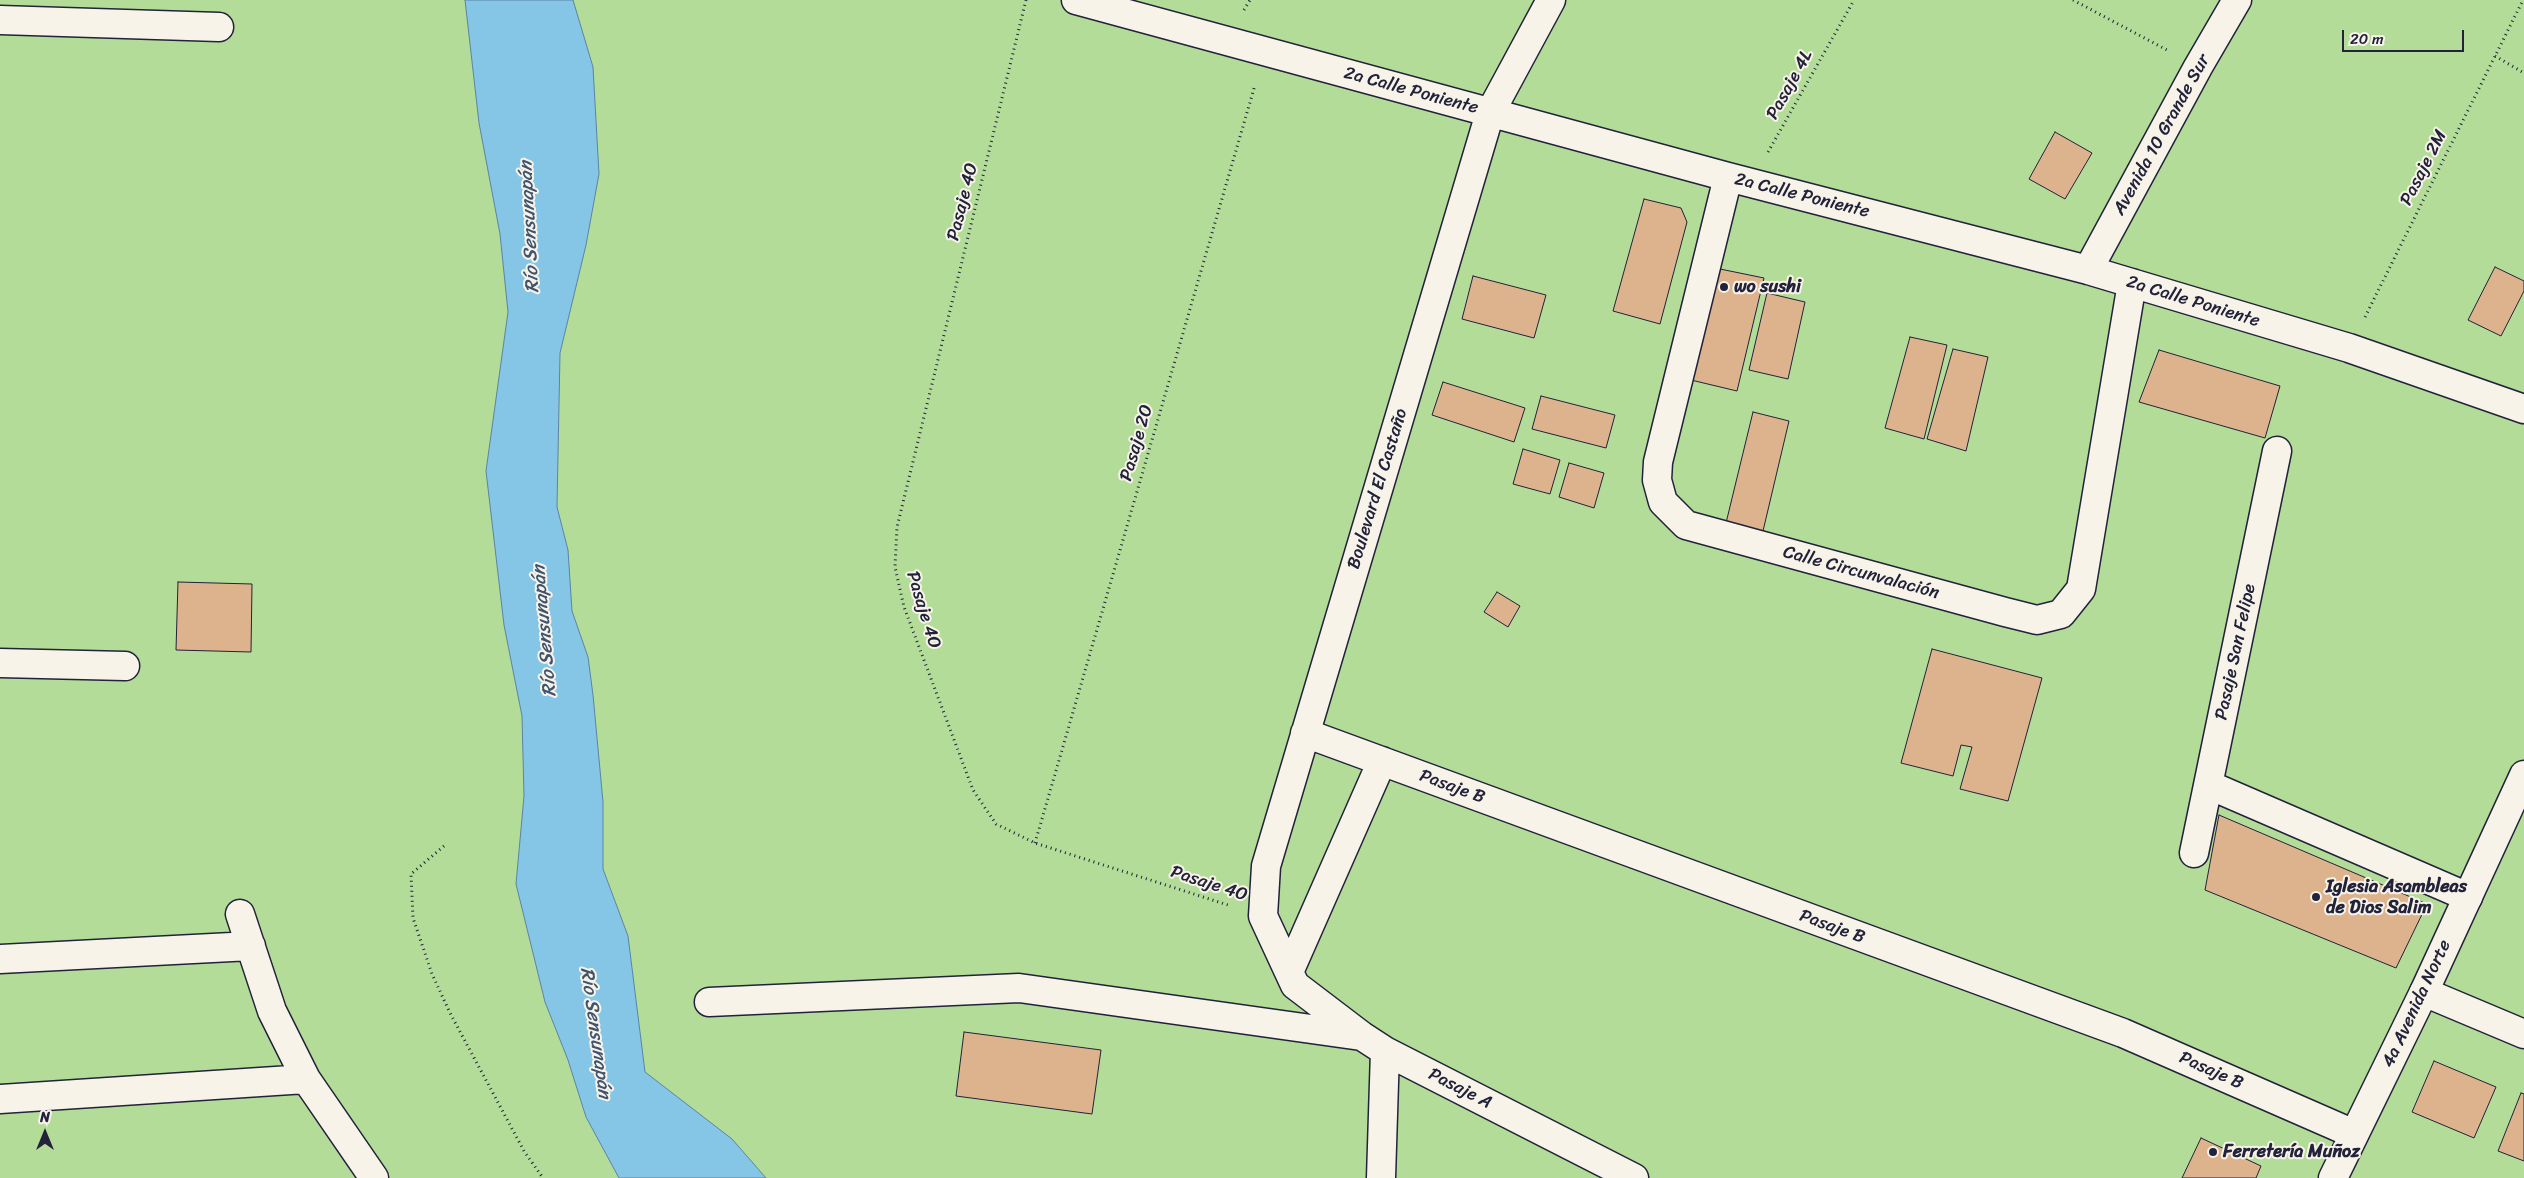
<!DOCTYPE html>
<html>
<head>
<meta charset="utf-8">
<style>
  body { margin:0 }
  #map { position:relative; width:2524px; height:1178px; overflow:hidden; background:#f7f3e8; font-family:Sriracha,sans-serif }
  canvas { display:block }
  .north { position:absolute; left:20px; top:1108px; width:50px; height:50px; -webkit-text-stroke:4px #f7f3e8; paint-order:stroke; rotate:0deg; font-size:14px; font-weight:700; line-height:20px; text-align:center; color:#22223b }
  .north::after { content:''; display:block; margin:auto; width:18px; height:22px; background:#22223b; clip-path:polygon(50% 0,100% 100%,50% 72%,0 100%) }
  .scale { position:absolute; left:2342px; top:30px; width:122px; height:22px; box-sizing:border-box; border:2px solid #22223b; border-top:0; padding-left:6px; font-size:15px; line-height:18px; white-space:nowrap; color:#22223b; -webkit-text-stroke:4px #f7f3e8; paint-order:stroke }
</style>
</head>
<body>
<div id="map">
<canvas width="2524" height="1178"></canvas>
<div class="north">N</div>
<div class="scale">20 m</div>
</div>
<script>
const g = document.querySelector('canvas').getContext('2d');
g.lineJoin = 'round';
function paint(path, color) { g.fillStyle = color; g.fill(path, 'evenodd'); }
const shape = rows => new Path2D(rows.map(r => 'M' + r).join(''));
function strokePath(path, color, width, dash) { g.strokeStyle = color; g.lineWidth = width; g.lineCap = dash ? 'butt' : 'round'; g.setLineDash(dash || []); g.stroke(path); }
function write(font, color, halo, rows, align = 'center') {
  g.font = font + ' Sriracha,sans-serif'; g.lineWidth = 4; g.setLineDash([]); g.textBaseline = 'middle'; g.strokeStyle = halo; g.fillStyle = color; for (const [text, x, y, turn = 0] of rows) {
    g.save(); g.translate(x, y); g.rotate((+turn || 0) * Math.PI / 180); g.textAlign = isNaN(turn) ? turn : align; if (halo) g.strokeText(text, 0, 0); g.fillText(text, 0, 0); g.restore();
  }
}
const green = shape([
  [0,0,2524,0,2524,1178,0,1178]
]);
const water = shape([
  [465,0,573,0,593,67,599,174,586,245,560,353,557,507,568,550,572,611,588,657,593,695,603,802,603,869,628,936,645,1072,732,1139,766,1178,619,1178,586,1117,568,1060,545,1002,516,884,524,796,522,716,504,625,486,471,508,312,500,234,479,123,465,0]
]);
const building = shape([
  [2055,132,2092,153,2065,199,2029,179,2055,132],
  [1644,199,1681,208,1687,222,1660,324,1613,311,1644,199],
  [2495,267,2524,281,2524,291,2501,336,2468,320,2495,267],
  [1720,269,1764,278,1737,391,1691,380,1720,269],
  [1473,276,1546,295,1534,338,1462,319,1473,276],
  [1767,293,1805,302,1788,379,1749,370,1767,293],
  [1910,337,1947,345,1924,439,1885,428,1910,337],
  [1953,349,1988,357,1966,451,1927,439,1953,349],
  [2159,350,2280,386,2265,438,2139,402,2159,350],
  [1443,382,1525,408,1514,442,1432,415,1443,382],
  [1541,396,1615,415,1606,448,1532,429,1541,396],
  [1753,412,1789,421,1763,531,1726,523,1753,412],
  [1523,449,1560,460,1550,494,1513,484,1523,449],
  [1569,463,1604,473,1594,508,1559,497,1569,463],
  [178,582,252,584,251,652,176,650,178,582],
  [1497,592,1520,606,1508,627,1484,612,1497,592],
  [1932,649,2042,678,2008,801,1960,789,1972,747,1961,745,1953,776,1901,763,1932,649],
  [2219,815,2427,904,2396,968,2205,890,2219,815],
  [964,1032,1101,1050,1092,1114,956,1096,964,1032],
  [2434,1061,2496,1087,2474,1138,2412,1112,2434,1061],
  [2521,1093,2524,1094,2524,1161,2498,1151,2521,1093],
  [2201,1138,2261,1166,2256,1178,2182,1178,2201,1138]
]);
const path = shape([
  [1026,0,897,527,895,567,904,607,973,790,996,824,1035,843,1228,905],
  [2073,0,2167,50],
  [1244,10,1250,0],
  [2495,56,2524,73],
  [1768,152,1854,0],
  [2365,317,2523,0],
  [1035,843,1255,85],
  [444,846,411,874,413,918,432,974,450,1013,524,1151,543,1178]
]);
const minor = shape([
  [1076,0,1728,177,2088,270,2349,348,2524,409],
  [1551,0,1490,113,1266,866,1263,916,1295,985,1362,1036,1385,1051,1634,1178],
  [0,20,219,27],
  [1728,177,1658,462,1657,480,1663,502,1686,525,2005,612,2037,620,2061,614,2081,589,2132,283],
  [2088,270,2198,67,2237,0],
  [0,663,125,666],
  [1305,733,2123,1033,2354,1134],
  [2209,785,2468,897],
  [2194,853,2277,451],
  [240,914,272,1011,306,1079,374,1178],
  [0,959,251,946],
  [1289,972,1382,761],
  [2424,992,2524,1034],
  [709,1002,1019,988,1361,1036],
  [0,1099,306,1079],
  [1381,1178,1385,1051]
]);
const major = shape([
  [2333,1178,2424,992,2524,775]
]);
const markers = [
  [1724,287,5,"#22223b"],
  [2316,897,5,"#22223b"],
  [2213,1152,5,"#22223b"]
];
const streetNames = [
  ["Pasaje 4L",1790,85,-61],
  ["2a Calle Poniente",1411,91,15],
  ["Avenida 10 Grande Sur",2162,135,-61],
  ["Pasaje 2M",2424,168,-63],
  ["2a Calle Poniente",1802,196,14],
  ["Pasaje 4O",963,202,-76],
  ["2a Calle Poniente",2193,302,17],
  ["Pasaje 2O",1137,443,-74],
  ["Boulevard El Castaño",1378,489,-73],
  ["Calle Circunvalación",1861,573,15],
  ["Pasaje 4O",923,610,73],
  ["Pasaje San Felipe",2236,652,-78],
  ["Pasaje B",1452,787,20],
  ["Pasaje 4O",1209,884,18],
  ["Pasaje B",1832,927,20],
  ["4a Avenida Norte",2417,1004,-65],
  ["Pasaje B",2211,1071,24],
  ["Pasaje A",1460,1089,27]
];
const poiNames = [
  ["wo sushi",1734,287],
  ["Iglesia Asambleas",2326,887],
  ["de Dios Salim",2326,908],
  ["Ferretería Muñoz",2223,1152]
];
const waterNames = [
  ["Río Sensunapán",530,227,-93],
  ["Río Sensunapán",545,631,-95],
  ["Río Sensunapán",595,1033,82]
];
paint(green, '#b3dc98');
paint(water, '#85c5e6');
strokePath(water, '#5d84a2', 1);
paint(building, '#ddb38e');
strokePath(building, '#22223b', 1);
strokePath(minor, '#22223b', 31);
strokePath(major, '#22223b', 31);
strokePath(path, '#22223b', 3, [1, 4]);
strokePath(minor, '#f7f3e8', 28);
strokePath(major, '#f7f3e8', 28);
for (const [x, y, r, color] of markers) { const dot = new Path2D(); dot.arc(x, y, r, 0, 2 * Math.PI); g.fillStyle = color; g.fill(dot); strokePath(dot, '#f7f3e8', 2); }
write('18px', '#22223b', '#f7f3e8', streetNames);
write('bold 18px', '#22223b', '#f7f3e8', poiNames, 'left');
write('italic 19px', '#40536e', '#f7f3e8', waterNames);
</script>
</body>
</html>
